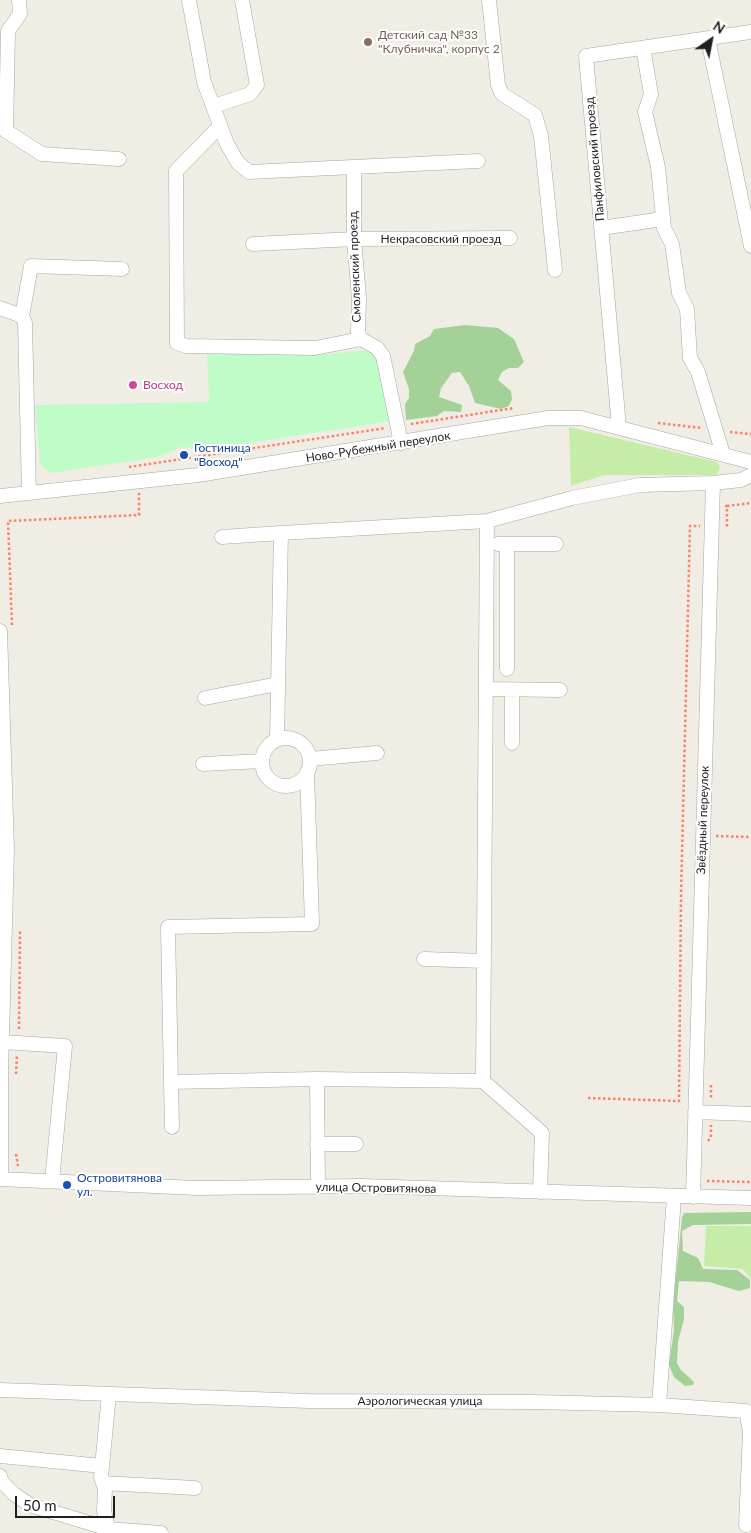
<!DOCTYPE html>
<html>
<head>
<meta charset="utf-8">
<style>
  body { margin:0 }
  #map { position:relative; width:751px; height:1533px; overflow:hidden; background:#f0ede4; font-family:Lato,sans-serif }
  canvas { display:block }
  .north { position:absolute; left:686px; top:15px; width:50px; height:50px; -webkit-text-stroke:4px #fff; paint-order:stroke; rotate:33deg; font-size:14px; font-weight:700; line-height:20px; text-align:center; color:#1f1f1f }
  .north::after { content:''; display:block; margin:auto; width:18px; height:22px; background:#1f1f1f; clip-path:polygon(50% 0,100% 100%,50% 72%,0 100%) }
  .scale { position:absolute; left:15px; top:1496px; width:100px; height:22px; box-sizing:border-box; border:2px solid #1f1f1f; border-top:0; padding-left:6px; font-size:15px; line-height:18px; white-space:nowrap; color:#1f1f1f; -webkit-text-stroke:4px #fff; paint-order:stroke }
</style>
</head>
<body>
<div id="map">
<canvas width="751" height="1533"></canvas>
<div class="north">N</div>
<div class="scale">50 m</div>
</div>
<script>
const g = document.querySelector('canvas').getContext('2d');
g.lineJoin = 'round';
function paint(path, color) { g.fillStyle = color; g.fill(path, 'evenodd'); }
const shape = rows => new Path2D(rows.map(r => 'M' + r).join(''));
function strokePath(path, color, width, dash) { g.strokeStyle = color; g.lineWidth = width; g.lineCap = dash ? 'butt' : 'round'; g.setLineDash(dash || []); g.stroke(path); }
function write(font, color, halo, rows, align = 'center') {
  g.font = font + ' Lato,sans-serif'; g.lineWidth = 4; g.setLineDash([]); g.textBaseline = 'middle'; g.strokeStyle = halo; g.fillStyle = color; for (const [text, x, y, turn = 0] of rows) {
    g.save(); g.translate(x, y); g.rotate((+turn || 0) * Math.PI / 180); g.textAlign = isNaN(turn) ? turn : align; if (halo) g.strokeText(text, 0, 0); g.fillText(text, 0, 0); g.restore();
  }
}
const grass = shape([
  [569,427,717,462,720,466,719,471,717,474,711,475,604,475,571,486],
  [706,1226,751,1226,751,1279,743,1269,704,1266]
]);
const forest = shape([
  [465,325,498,328,514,339,524,362,518,368,509,368,502,372,498,380,511,391,512,399,509,406,501,409,475,403,469,386,460,372,452,373,441,388,439,397,462,405,461,412,444,411,437,416,406,420,405,404,409,398,409,389,403,372,414,351,415,344,430,336,434,329],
  [751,1212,751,1224,693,1225,682,1231,683,1251,698,1258,703,1269,737,1270,750,1280,750,1288,739,1291,709,1282,679,1281,677,1301,684,1307,684,1319,678,1342,677,1363,681,1370,694,1382,693,1385,685,1386,674,1377,669,1365,674,1330,673,1305,682,1218,684,1213]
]);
const park = shape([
  [370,350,380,360,390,421,211,449,181,447,158,457,51,473,40,464,35,405,209,402,207,352,317,355]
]);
const path = shape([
  [658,423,702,428],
  [411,424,514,408],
  [730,432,751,434],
  [129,467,386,428],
  [725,506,727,506,727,527],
  [727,506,751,503],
  [12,625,8,521,139,515,139,493],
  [716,836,751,837],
  [19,1029,20,930],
  [16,1074,17,1055],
  [711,1085,711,1099],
  [588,1098,679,1101,681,896,690,526,700,526],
  [708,1141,711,1137,711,1125],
  [16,1154,18,1166],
  [707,1181,751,1182]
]);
const minor = shape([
  [19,0,20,14,8,31,6,131,42,154,119,159],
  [189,0,204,82,227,144,238,163,249,172,478,161],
  [489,0,498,85,502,94,535,115,541,136,555,270],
  [708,39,751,246],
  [643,48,651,94,645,112,658,167,664,228,672,244,679,293,687,309,690,358,698,372,723,454],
  [214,106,250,94,257,85,242,0],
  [220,126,176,171,177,343,186,346,315,348,361,339],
  [354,167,354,239,359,297,358,333,361,339,377,348,383,356,401,443],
  [601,228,663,219],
  [253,244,354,239,510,238],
  [0,308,22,316,25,323,29,493],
  [22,316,31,266,122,269],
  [619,427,586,56,751,32],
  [0,496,198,475,548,418,581,418,751,462],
  [222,537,281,533],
  [498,544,556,544],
  [0,631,7,849,1,1073,1,1179],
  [507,669,507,544],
  [486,689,560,690],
  [205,698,278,684],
  '262 762a24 24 0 1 1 48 0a24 24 0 1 1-48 0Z',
  [277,740,281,533,487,521,572,498,640,485,713,483],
  [512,743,512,690],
  [310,759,377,753],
  [203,764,262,761],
  [424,959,484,961],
  [2,1042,65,1046,52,1181],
  [317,1079,318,1187],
  [483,1081,487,521],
  [171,1082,168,927,312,924,307,772],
  [695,1112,751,1114],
  [172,1127,171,1082,317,1079,483,1081,542,1133,540,1192],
  [317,1144,356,1144],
  [0,1179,197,1188,361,1186,751,1198],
  [693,1197,713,483,741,480,751,475],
  [0,1390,309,1401,532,1402,659,1405,746,1411,750,1432,747,1502,751,1502],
  [109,1394,101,1477,105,1489,104,1511,109,1533],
  [659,1405,674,1197],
  [0,1456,102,1466],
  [0,1476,2,1482,14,1494,30,1505,109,1529,161,1533],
  [103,1483,195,1488],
  [746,1525,747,1502]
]);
const markers = [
  [368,42,5,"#8d6e63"],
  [133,385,5,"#d1479c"],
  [184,455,5,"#1a4fb4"],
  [67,1185,5,"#1a4fb4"]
];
const educationNames = [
  ["Детский сад №33",378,35],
  ["\"Клубничка\", корпус 2",378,49]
];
const streetNames = [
  ["Панфиловский проезд",595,159,-95],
  ["Некрасовский проезд",441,239],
  ["Смоленский проезд",355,267,-92],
  ["Ново-Рубежный переулок",378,447,-9],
  ["Звёздный переулок",703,820,-88],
  ["улица Островитянова",376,1188,1],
  ["Аэрологическая улица",420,1401]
];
const hotelNames = [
  ["Восход",143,385]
];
const transitNames = [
  ["Гостиница",194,448],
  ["\"Восход\"",194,462],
  ["Островитянова",77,1178],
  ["ул.",77,1192]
];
paint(grass, '#c5eda8');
paint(forest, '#a4d197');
paint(park, '#bffcc8');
strokePath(minor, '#a6a6a6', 15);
strokePath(path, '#ff8066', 2.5, [2.5, 2.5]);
strokePath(minor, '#fff', 14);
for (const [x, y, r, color] of markers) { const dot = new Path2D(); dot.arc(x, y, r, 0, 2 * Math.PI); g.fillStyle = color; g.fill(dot); strokePath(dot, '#fff', 2); }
write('12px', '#785e54', '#fff', educationNames, 'left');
write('12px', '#1f1f1f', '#fff', streetNames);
write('12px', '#b23c85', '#fff', hotelNames, 'left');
write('12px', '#164399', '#fff', transitNames, 'left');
</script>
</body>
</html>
